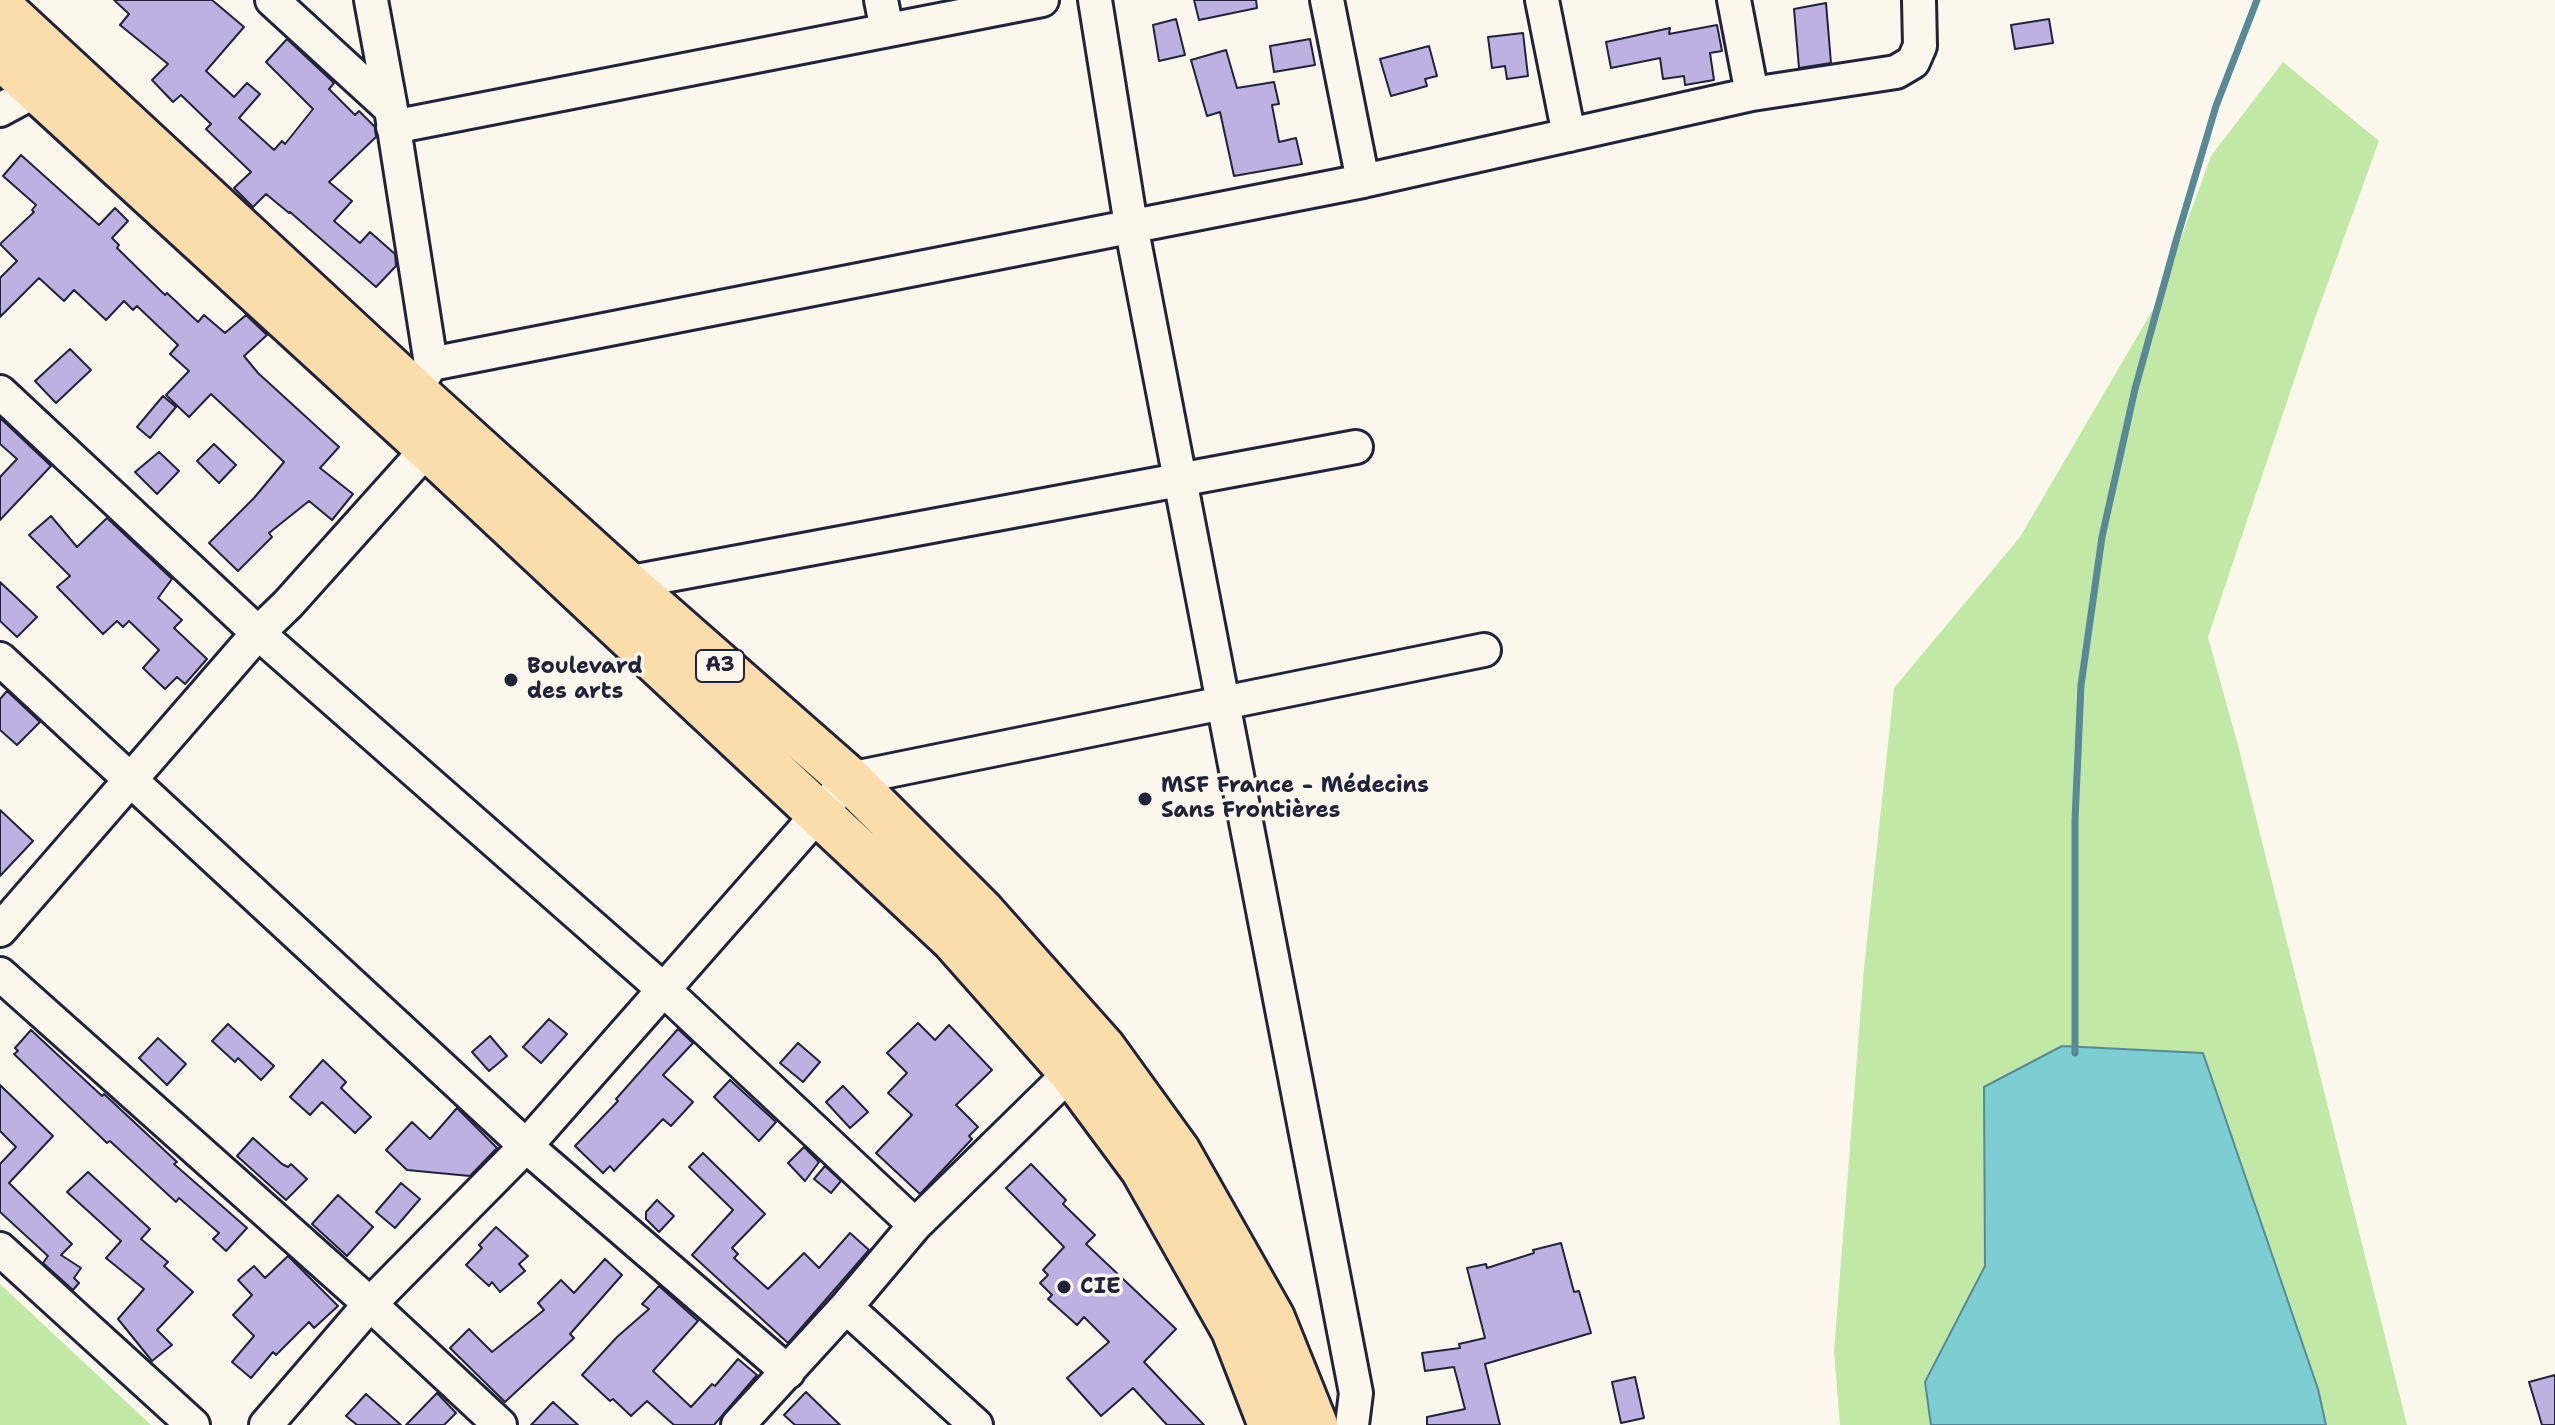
<!DOCTYPE html>
<html>
<head>
<meta charset="utf-8">
<style>
  body { margin:0 }
  canvas { display:block; background:#fbf7ec }
</style>
</head>
<body>
<canvas width="2555" height="1425"></canvas>
<script>
const g = document.querySelector('canvas').getContext('2d');
g.lineJoin = 'round';
function paint(path, color) { g.fillStyle = color; g.fill(path, 'evenodd'); }
const shape = rows => new Path2D(rows.map(r => 'M' + r).join(''));
function strokePath(path, color, width, dash) { g.strokeStyle = color; g.lineWidth = width; g.lineCap = dash ? 'butt' : 'round'; g.setLineDash(dash || []); g.stroke(path); }
function write(font, color, halo, rows, align = 'center') {
  g.font = font + ' "Shantell Sans",sans-serif'; g.lineWidth = 7; g.setLineDash([]); g.textBaseline = 'middle'; g.strokeStyle = halo; g.fillStyle = color; for (const [text, x, y, turn = 0] of rows) {
    g.save(); g.translate(x, y); g.rotate((+turn || 0) * Math.PI / 180); g.textAlign = isNaN(turn) ? turn : align; if (halo) g.strokeText(text, 0, 0); g.fillText(text, 0, 0); g.restore();
  }
}
const green = shape([
  [2283,62,2379,141,2314,321,2208,637,2239,749,2407,1425,2326,1425,2318,1389,1984,1087,1985,1266,1925,1382,1931,1425,1840,1425,1834,1351,1864,968,1894,688,2020,537,2158,301,2211,156],
  [0,1284,151,1425,0,1425]
]);
const water = shape([
  [2062,1046,2203,1053,2318,1389,2326,1425,1931,1425,1925,1382,1985,1266,1984,1087,2062,1046]
]);
const stream = shape([
  [2075,1053,2075,820,2081,685,2102,537,2135,389,2176,241,2216,106,2257,0]
]);
const building = shape([
  [114,0,212,0,244,27,206,71,234,97,247,83,260,94,239,118,274,150,282,141,285,144,313,109,266,62,287,39,334,83,329,89,355,115,359,111,375,127,376,137,329,182,352,201,334,221,360,243,370,232,395,254,396,266,376,287,290,212,289,213,266,194,253,207,234,188,251,172,206,129,211,124,181,95,173,102,152,80,168,64,120,25,129,14,114,0],
  [1194,0,1256,0,1257,8,1199,20,1194,0],
  [1826,3,1831,63,1799,68,1794,9,1826,3],
  [1176,19,1185,55,1159,61,1153,25,1176,19],
  [2049,19,2053,43,2015,49,2011,25,2049,19],
  [1717,25,1722,51,1710,53,1714,80,1685,85,1684,76,1663,79,1660,58,1611,68,1606,42,1670,28,1669,34,1717,25],
  [1523,33,1528,76,1507,79,1505,66,1492,68,1488,37,1523,33],
  [1310,39,1315,65,1274,72,1270,46,1310,39],
  [1429,46,1437,76,1425,79,1427,86,1391,96,1380,59,1429,46],
  [1226,50,1237,88,1274,82,1279,104,1272,105,1279,142,1296,138,1302,164,1234,176,1220,112,1207,116,1191,60,1226,50],
  [21,155,99,225,115,208,128,221,112,238,119,245,117,248,165,295,167,293,198,322,204,315,225,333,246,315,267,335,244,356,258,373,339,447,320,468,353,494,332,520,309,501,269,533,272,537,238,571,209,543,254,498,284,462,211,394,189,417,166,395,189,371,170,354,178,345,137,306,133,310,124,301,106,320,74,290,64,301,39,278,0,317,0,278,17,261,0,244,34,212,32,210,36,205,3,176,21,155],
  [70,349,91,370,56,403,35,381,70,349],
  [163,396,176,407,150,438,137,427,163,396],
  [0,418,51,466,0,520,0,477,17,459,0,444,0,418],
  [214,444,236,465,219,483,197,461,214,444],
  [159,452,179,471,157,494,135,472,159,452],
  [51,516,77,547,107,518,172,579,158,598,182,620,174,628,207,659,185,684,177,677,165,689,143,668,159,650,129,621,123,627,117,621,103,634,57,587,70,576,29,535,51,516],
  [0,582,37,617,17,637,0,621,0,582],
  [7,691,40,722,17,745,0,730,0,699,7,691],
  [0,810,33,841,0,876,0,810],
  [549,1019,567,1034,541,1063,523,1047,549,1019],
  [918,1023,935,1040,949,1025,992,1070,956,1105,978,1127,969,1136,972,1139,920,1194,876,1153,912,1115,888,1093,907,1073,887,1053,918,1023],
  [228,1024,274,1066,261,1080,238,1058,235,1062,212,1041,228,1024],
  [678,1029,693,1043,663,1075,693,1102,671,1126,663,1119,614,1171,610,1166,603,1173,575,1146,618,1101,616,1099,678,1029],
  [31,1030,102,1096,104,1094,177,1162,174,1164,247,1228,226,1251,213,1239,219,1233,179,1198,176,1202,110,1141,107,1143,14,1054,18,1051,15,1048,31,1030],
  [490,1036,507,1056,489,1071,472,1052,490,1036],
  [158,1038,186,1064,167,1085,139,1058,158,1038],
  [798,1043,820,1062,803,1082,780,1063,798,1043],
  [323,1060,346,1082,341,1088,371,1117,355,1133,322,1102,310,1115,290,1097,323,1060],
  [730,1080,776,1122,759,1141,714,1097,730,1080],
  [0,1085,53,1136,9,1183,72,1244,61,1255,81,1268,74,1278,79,1283,73,1290,43,1263,48,1256,0,1212,0,1164,16,1147,0,1131,0,1085],
  [843,1086,868,1112,850,1128,826,1102,843,1086],
  [457,1108,497,1148,470,1176,407,1170,386,1150,412,1122,430,1139,457,1108],
  [253,1138,282,1164,288,1167,291,1164,307,1179,286,1200,237,1156,253,1138],
  [804,1147,819,1162,805,1181,788,1163,804,1147],
  [703,1153,765,1214,732,1248,738,1254,734,1258,768,1289,804,1253,819,1268,850,1233,869,1250,788,1343,692,1255,733,1210,689,1167,703,1153],
  [1031,1164,1066,1200,1063,1204,1095,1235,1086,1244,1176,1329,1144,1362,1204,1425,1167,1425,1133,1388,1101,1416,1067,1378,1109,1342,1084,1317,1077,1325,1048,1299,1052,1295,1040,1283,1048,1275,1043,1270,1064,1247,1006,1188,1031,1164],
  [825,1166,841,1181,831,1193,814,1179,825,1166],
  [88,1172,150,1229,141,1239,168,1262,164,1266,193,1292,157,1330,172,1345,152,1361,118,1319,144,1289,106,1258,121,1241,67,1192,88,1172],
  [401,1183,420,1199,395,1228,376,1212,401,1183],
  [338,1195,373,1227,347,1256,312,1224,338,1195],
  [657,1200,674,1216,659,1232,646,1219,646,1212,657,1200],
  [496,1227,528,1256,519,1264,525,1271,500,1292,492,1282,489,1286,466,1265,482,1248,479,1245,496,1227],
  [1561,1243,1574,1292,1579,1291,1591,1333,1485,1364,1500,1425,1427,1425,1427,1417,1465,1409,1454,1367,1425,1371,1422,1353,1460,1348,1459,1344,1485,1338,1467,1268,1486,1264,1487,1268,1534,1253,1533,1250,1561,1243],
  [288,1256,338,1306,314,1328,309,1322,276,1355,273,1352,251,1378,232,1362,254,1336,233,1315,252,1295,238,1280,254,1266,265,1278,288,1256],
  [605,1259,622,1275,570,1334,574,1338,505,1402,450,1348,469,1329,492,1352,544,1310,538,1303,561,1280,574,1293,605,1259],
  [659,1286,698,1321,653,1371,691,1407,712,1384,715,1386,738,1359,757,1375,714,1425,674,1425,647,1401,631,1416,613,1399,610,1401,582,1375,617,1337,649,1309,642,1304,659,1286],
  [2555,1375,2555,1425,2542,1425,2529,1382,2555,1375],
  [1635,1377,1644,1418,1621,1423,1612,1382,1635,1377],
  [806,1392,840,1425,795,1425,784,1415,806,1392],
  [437,1393,456,1413,444,1425,406,1425,437,1393],
  [366,1394,401,1425,357,1425,346,1416,366,1394],
  [553,1402,578,1425,531,1425,553,1402]
]);
const minor = shape([
  [272,0,391,109],
  [371,0,391,109,431,364,421,381],
  [881,0,887,30],
  [1095,0,1131,225,1356,1393,1352,1425],
  [1327,0,1363,181],
  [1542,0,1569,135],
  [1734,0,1752,94],
  [0,110,37,90,51,78],
  [393,127,1042,0],
  [431,364,1363,181,1752,94,1896,72,1913,62,1920,46,1919,0],
  [0,392,258,633,664,990,915,1225],
  [626,583,1356,447],
  [0,659,526,1146,788,1372],
  [0,930,258,633,288,604,428,448],
  [0,974,370,1304,500,1425],
  [0,1249,193,1425],
  [846,1307,976,1425],
  [266,1425,370,1304,526,1146,849,779,1484,650],
  [738,1425,846,1307,915,1225,1071,1072]
]);
const highway = shape([
  [0,7,414,391,626,583,849,779,982,912,1102,1047,1178,1152,1272,1318,1315,1425],
  [0,56,428,448,953,939,1071,1072,1143,1169,1234,1330,1271,1425]
]);
const markers = [
  [511,680,8,"#22223b"],
  [1145,799,8,"#22223b"],
  [1064,1287,8,"#22223b"]
];
const shields = [
  [720,666,48]
];
const shieldNames = [
  ["A3",720,666]
];
const poiNames = [
  ["Boulevard",527,667],
  ["des arts",527,692],
  ["MSF France - Médecins",1161,786],
  ["Sans Frontières",1161,811],
  ["CIE",1080,1287]
];
paint(green, '#c1e9a5');
paint(water, '#7cced2');
strokePath(water, '#588996', 2);
strokePath(stream, '#588996', 7);
paint(building, '#bdb1e2');
strokePath(building, '#22223b', 2);
strokePath(minor, '#22223b', 38);
strokePath(highway, '#22223b', 50);
strokePath(minor, '#fbf7ec', 32);
strokePath(highway, '#faddab', 44);
for (const [x, y, r, color] of markers) { const dot = new Path2D(); dot.arc(x, y, r, 0, 2 * Math.PI); g.fillStyle = color; g.fill(dot); strokePath(dot, '#fbf7ec', 3); }
for (const [x, y, w] of shields) { const box = new Path2D(); box.roundRect(x - w / 2, y - 16, w, 32, 6); g.fillStyle = '#fbf7ec'; g.fill(box); strokePath(box, '#22223b', 2); }
write('bold 20px', '#22223b', null, shieldNames);
write('bold 22px', '#22223b', '#fbf7ec', poiNames, 'left');
</script>
</body>
</html>
